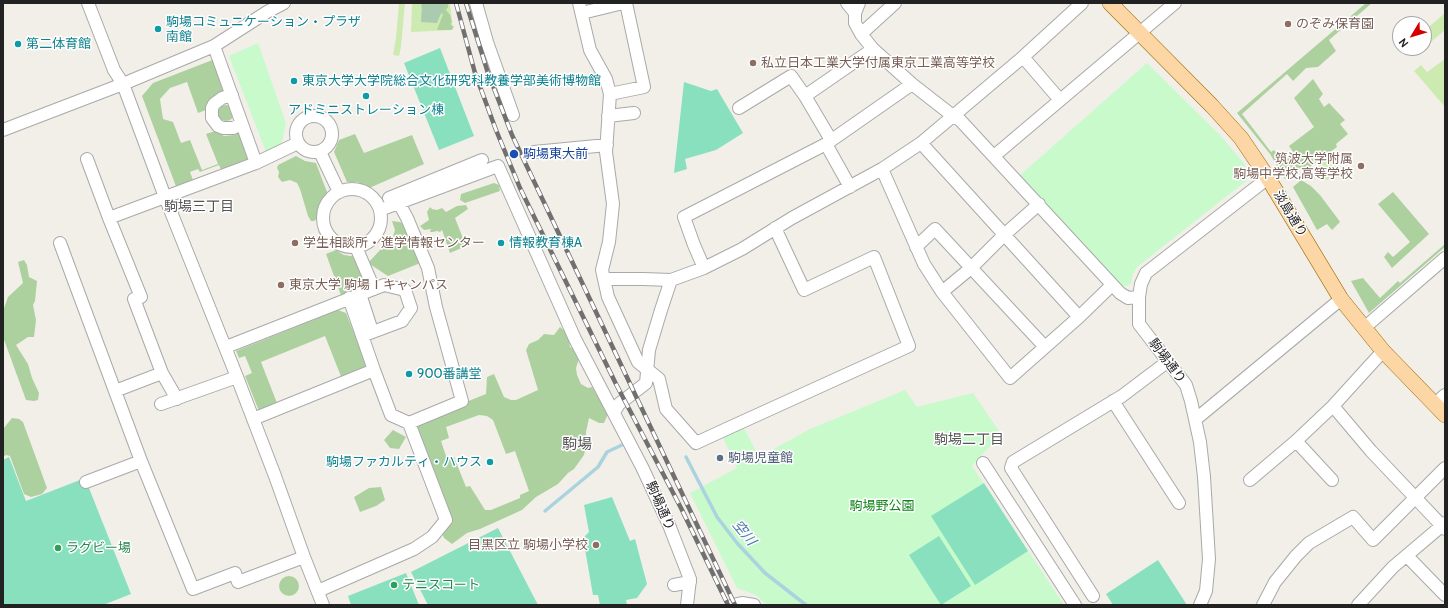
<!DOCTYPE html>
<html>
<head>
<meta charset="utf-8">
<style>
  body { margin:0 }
  #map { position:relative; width:1448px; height:608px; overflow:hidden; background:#f2efe9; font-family:Cabin,sans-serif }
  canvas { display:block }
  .frame { position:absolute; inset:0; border:4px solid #222; pointer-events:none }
  .north { position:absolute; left:1392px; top:16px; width:40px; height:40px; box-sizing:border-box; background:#fff; border:1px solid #a7a7a7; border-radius:50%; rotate:232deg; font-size:11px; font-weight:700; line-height:16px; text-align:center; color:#222 }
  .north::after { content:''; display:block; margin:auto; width:14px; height:18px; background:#d40000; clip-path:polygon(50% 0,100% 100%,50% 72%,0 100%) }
</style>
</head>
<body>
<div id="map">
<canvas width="1448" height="608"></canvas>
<div class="frame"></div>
<div class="north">N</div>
</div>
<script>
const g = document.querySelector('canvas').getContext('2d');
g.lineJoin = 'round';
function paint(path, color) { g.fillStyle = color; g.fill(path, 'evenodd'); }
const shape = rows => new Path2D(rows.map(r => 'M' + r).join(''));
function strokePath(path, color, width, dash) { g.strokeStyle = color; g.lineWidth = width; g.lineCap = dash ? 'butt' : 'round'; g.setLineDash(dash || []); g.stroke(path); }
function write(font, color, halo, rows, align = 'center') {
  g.font = font + ' Cabin,"Noto Sans JP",sans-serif'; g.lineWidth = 3; g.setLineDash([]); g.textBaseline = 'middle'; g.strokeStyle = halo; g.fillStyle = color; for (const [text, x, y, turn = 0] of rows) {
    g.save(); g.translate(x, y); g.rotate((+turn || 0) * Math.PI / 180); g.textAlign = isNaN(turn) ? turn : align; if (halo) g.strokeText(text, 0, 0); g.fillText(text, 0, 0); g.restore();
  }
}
const grass = shape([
  [399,3,405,3,401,47,399,56,393,55,396,38],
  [412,3,450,3,453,30,411,32],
  [1445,13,1445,30,1424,48,1424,31],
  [1445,59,1445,107,1414,71,1421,65,1427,72],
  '1317 170a10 10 0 1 1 20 0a10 10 0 1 1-20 0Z'
]);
const forest = shape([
  [421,3,448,3,448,7,446,10,450,15,452,22,450,24,454,27,451,30,437,30,443,14,422,8],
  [1366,3,1372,3,1329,40,1336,51,1318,67,1306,68,1293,81,1287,74,1242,114,1271,152,1274,150,1284,162,1294,153,1289,146,1314,127,1294,98,1313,79,1323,94,1319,99,1324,107,1329,103,1345,120,1340,124,1348,134,1336,144,1337,147,1306,170,1300,168,1285,179,1270,154,1237,113],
  [215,59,227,92,210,100,207,103,206,110,198,113,187,82,170,88,160,99,163,119,173,122,181,143,190,140,202,170,218,164,206,134,215,131,224,136,234,135,241,133,252,161,222,172,219,165,200,172,198,169,190,172,194,183,177,189,142,96,153,83],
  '218 113a8 8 0 1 1 16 0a8 8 0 1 1-16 0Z',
  [355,134,364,153,412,135,424,164,367,189,358,182,347,182,334,152,339,140],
  [296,156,305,161,316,163,327,192,318,213,317,219,314,221,311,221,308,216,300,189,297,183,290,180,282,182,278,177,279,172,277,168,278,165],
  [1301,180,1311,186,1320,195,1338,219,1340,222,1332,230,1327,224,1317,230,1293,187],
  [494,183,499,185,500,191,465,203,460,200,461,194],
  [1393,192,1429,234,1392,268,1384,257,1388,252,1393,257,1410,242,1378,204],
  [466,205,468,209,455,218,466,246,450,253,442,230,440,232,437,231,433,232,430,232,431,229,424,230,420,226,429,220,427,212,430,207,432,209,437,210,442,208,446,212,457,206],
  [392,221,400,222,408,227,423,262,388,276,368,263,381,249,391,243,395,230],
  [1445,244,1445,247,1369,313,1351,281,1363,278,1380,298,1398,281,1400,283],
  [336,250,344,255,358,257,371,287,342,298,326,254],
  [24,260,27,265,29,277,37,281,35,301,33,305,36,320,34,337,28,337,16,345,28,364,32,378,39,393,38,400,34,401,26,400,3,337,3,311,8,297,23,283,18,262],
  [338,310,346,313,368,368,342,379,325,336,261,362,277,403,259,411,245,376,252,373,245,356,239,358,236,351],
  [560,327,566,332,569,338,570,347,577,351,579,359,576,368,577,375,581,384,588,388,592,387,608,414,604,423,599,423,589,418,586,432,586,447,584,455,574,469,568,473,558,484,536,497,522,510,480,529,467,533,452,544,444,538,442,533,443,529,411,424,486,394,487,377,494,374,504,397,511,400,516,400,538,390,526,350,529,344,538,340,544,334,554,335],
  [479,415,487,416,493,420,506,454,515,451,529,491,520,495,520,498,491,510,485,510,470,486,466,487,454,457,447,459,441,441,449,438,446,427],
  [12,418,19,419,23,422,47,488,42,494,31,497,24,494,10,456,6,455,3,457,3,429],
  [393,430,406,437,399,449,390,448,384,440],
  [381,487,385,500,376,506,360,512,354,497,369,488],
  '279 586a10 10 0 1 1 20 0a10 10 0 1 1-20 0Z'
]);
const cemetery = shape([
  [434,3,444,3,445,4,437,23,421,22,422,4,432,5]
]);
const park = shape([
  [258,43,286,123,281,146,266,152,229,56],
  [1147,63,1219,134,1243,162,1248,173,1246,181,1137,267,1133,274,1131,284,1123,287,1018,177],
  [905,390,917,407,973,393,1001,434,972,466,1064,605,767,605,756,595,737,588,690,493,737,468,723,438,744,428,759,457,810,429]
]);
const pitch = shape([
  [440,48,474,136,439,150,404,63],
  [684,82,711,91,717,89,743,133,716,150,685,159,687,169,674,173],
  [9,457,26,501,85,478,131,594,103,605,3,605,3,460],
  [984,483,1028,551,975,585,931,516],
  [612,497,630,541,635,539,647,584,637,598,626,600,627,605,600,605,598,595,593,595,583,538,589,532,584,505],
  [498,528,538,605,428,605,411,572],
  [939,536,971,586,941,605,909,555],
  [1158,560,1187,605,1113,605,1106,594],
  [406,573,419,605,351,605,348,596]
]);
const stream = shape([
  [686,457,717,517,737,543,765,573,806,605],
  [545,511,598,467,607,452,624,444]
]);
const minor = shape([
  [88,3,114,70,123,84,165,197,237,377,275,476,304,557,323,605],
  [476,3,487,42,513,115],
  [579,3,590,50,606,79,610,94,606,152,613,204,609,242,602,270,608,297,638,362,659,379,666,409,696,443,722,431,909,346,874,257,804,290,775,228],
  [847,3,855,13],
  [859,3,855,13,855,23,861,34,873,49,912,84,953,116,960,120,1120,293,1128,298,1139,297],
  [582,13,623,3],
  [861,34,895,3],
  [214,46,267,12,284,3],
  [1023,57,1060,100],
  [610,94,644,87,626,3],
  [232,95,222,98,214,104,212,108,212,118,218,126,223,128,233,128,242,124],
  [739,108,791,76,805,96],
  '296 134a18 18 0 1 1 36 0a18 18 0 1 1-36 0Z',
  [608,116,634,113],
  [3,130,123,84,214,46,256,163],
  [831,140,805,96,873,49],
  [921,143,1079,317],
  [826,144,850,187],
  [320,152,339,192],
  [534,152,607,145],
  [994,156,1175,3],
  [87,159,109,218,256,163,298,143],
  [882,169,924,264,942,292,1010,378,1079,317,1112,285],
  '323 218a29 29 0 1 1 58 0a29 29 0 1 1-58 0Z',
  [389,198,482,160],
  [399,203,407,218,428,268,436,307,462,401,409,423],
  [380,210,498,166,575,339,642,467,669,525,690,579,687,605],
  [109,218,141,297,134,299,162,373,115,391],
  [60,243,141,461],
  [356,247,374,289],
  [916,247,935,229,1045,347],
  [704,268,694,245,684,217,826,144,912,84],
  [604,279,643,279,671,280,704,268,742,249,792,218,882,169,921,143,1023,57,1082,3],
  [942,292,971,268,1004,235,1039,204],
  [360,294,372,331],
  [1364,328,1445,258],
  [226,347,384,285,405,290,411,308,402,321,362,336],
  [162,373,177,399],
  [1113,401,1179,503],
  [161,404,237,377],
  [1435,404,1445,395],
  [1333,406,1371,451,1445,529],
  [614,412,619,404,646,383,649,350,661,310,671,280],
  [253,419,374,370],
  [1196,419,1341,299],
  [1296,441,1332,480],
  [983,463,1075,605],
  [1250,480,1296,441,1333,406,1383,351],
  [86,482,141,461,193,589,235,573,238,582,304,557],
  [1407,556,1445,595],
  [674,585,690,582],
  [318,591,414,549,432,537,446,520,409,423,391,415,374,370,349,298],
  [1093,596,1011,468,1013,462,1122,396,1167,362],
  [733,605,742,603,754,605],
  [1200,605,1206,591,1209,559,1204,477,1200,442,1191,401,1186,385,1139,324,1139,297,1141,284,1146,273,1268,178],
  [1263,605,1275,582,1296,556,1309,543,1353,517,1373,540,1445,468],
  [1358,605,1393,567,1445,523]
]);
const major = shape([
  [1110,3,1212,106,1241,138,1268,178,1341,299,1383,351,1445,415]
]);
const rail = shape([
  [456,3,475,73,496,130,520,188,616,384,681,508,728,605],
  [466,3,488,73,512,135,735,605]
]);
const markers = [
  [1288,24,4,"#8d6e63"],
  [158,29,4,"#0f9aa8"],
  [18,44,4,"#0f9aa8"],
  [753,63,4,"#8d6e63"],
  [294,81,4,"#0f9aa8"],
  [366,96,4,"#0f9aa8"],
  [514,154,5,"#1a4fb4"],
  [1361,166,4,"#8d6e63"],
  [295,243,4,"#8d6e63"],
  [501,243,4,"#0f9aa8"],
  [281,285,4,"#8d6e63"],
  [409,374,4,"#0f9aa8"],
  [720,458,4,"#5c6f8a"],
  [490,462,4,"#0f9aa8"],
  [596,545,4,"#8d6e63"],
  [58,548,4,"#2e9e5b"],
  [394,585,4,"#2e9e5b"]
];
const cultureNames = [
  ["駒場コミュニケーション・プラザ",166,22],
  ["南館",166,37],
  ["第二体育館",26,44],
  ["東京大学大学院総合文化研究科教養学部美術博物館",302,81],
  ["アドミニストレーション棟",366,110,"center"],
  ["情報教育棟A",509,243],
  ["900番講堂",417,374],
  ["駒場ファカルティ・ハウス",482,462,"right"]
];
const educationNames = [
  ["のぞみ保育園",1296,24],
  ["私立日本工業大学付属東京工業高等学校",761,63],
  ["筑波大学附属",1353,159,"right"],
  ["駒場中学校,高等学校",1353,174,"right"],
  ["学生相談所・進学情報センター",303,243],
  ["東京大学 駒場Ⅰキャンパス",289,285],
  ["目黒区立 駒場小学校",588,545,"right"]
];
const transitNames = [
  ["駒場東大前",523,154]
];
const streetNames = [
  ["淡島通り",1290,214,59],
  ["駒場通り",1167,361,53],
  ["駒場通り",660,506,66]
];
const serviceNames = [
  ["駒場児童館",728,458]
];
const parkNames = [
  ["駒場野公園",882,506]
];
const leisureNames = [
  ["ラグビー場",66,548],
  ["テニスコート",402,585]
];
const neighbourhoodNames = [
  ["駒場三丁目",199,207],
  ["駒場二丁目",969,440]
];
const waterNames = [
  ["空川",744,533,51]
];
const quarterNames = [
  ["駒場",577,445]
];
paint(grass, '#cdebb0');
paint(forest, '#add19e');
paint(cemetery, '#aacbaf');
paint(park, '#c8facc');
paint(pitch, '#88e0be');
strokePath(stream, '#aad3df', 3.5);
strokePath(minor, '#a9a9a9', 14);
strokePath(major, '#a06b00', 16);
strokePath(minor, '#fff', 12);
strokePath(major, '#fcd6a4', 15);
strokePath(rail, '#707070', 4.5);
strokePath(rail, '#fff', 3, [9]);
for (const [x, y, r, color] of markers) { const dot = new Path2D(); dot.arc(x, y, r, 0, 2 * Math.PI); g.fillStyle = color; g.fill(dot); strokePath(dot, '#fff', 1.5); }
write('13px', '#0d838f', '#fff', cultureNames, 'left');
write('13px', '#785e54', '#fff', educationNames, 'left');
write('13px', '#164399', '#fff', transitNames, 'left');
write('13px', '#222', '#fff', streetNames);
write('13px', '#4e5e75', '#fff', serviceNames, 'left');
write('13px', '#0c8416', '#fff', parkNames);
write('13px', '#27864d', '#fff', leisureNames, 'left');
write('14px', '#555', '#fff', neighbourhoodNames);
write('italic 14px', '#4a7aab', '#fff', waterNames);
write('15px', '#555', '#fff', quarterNames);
</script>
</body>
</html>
